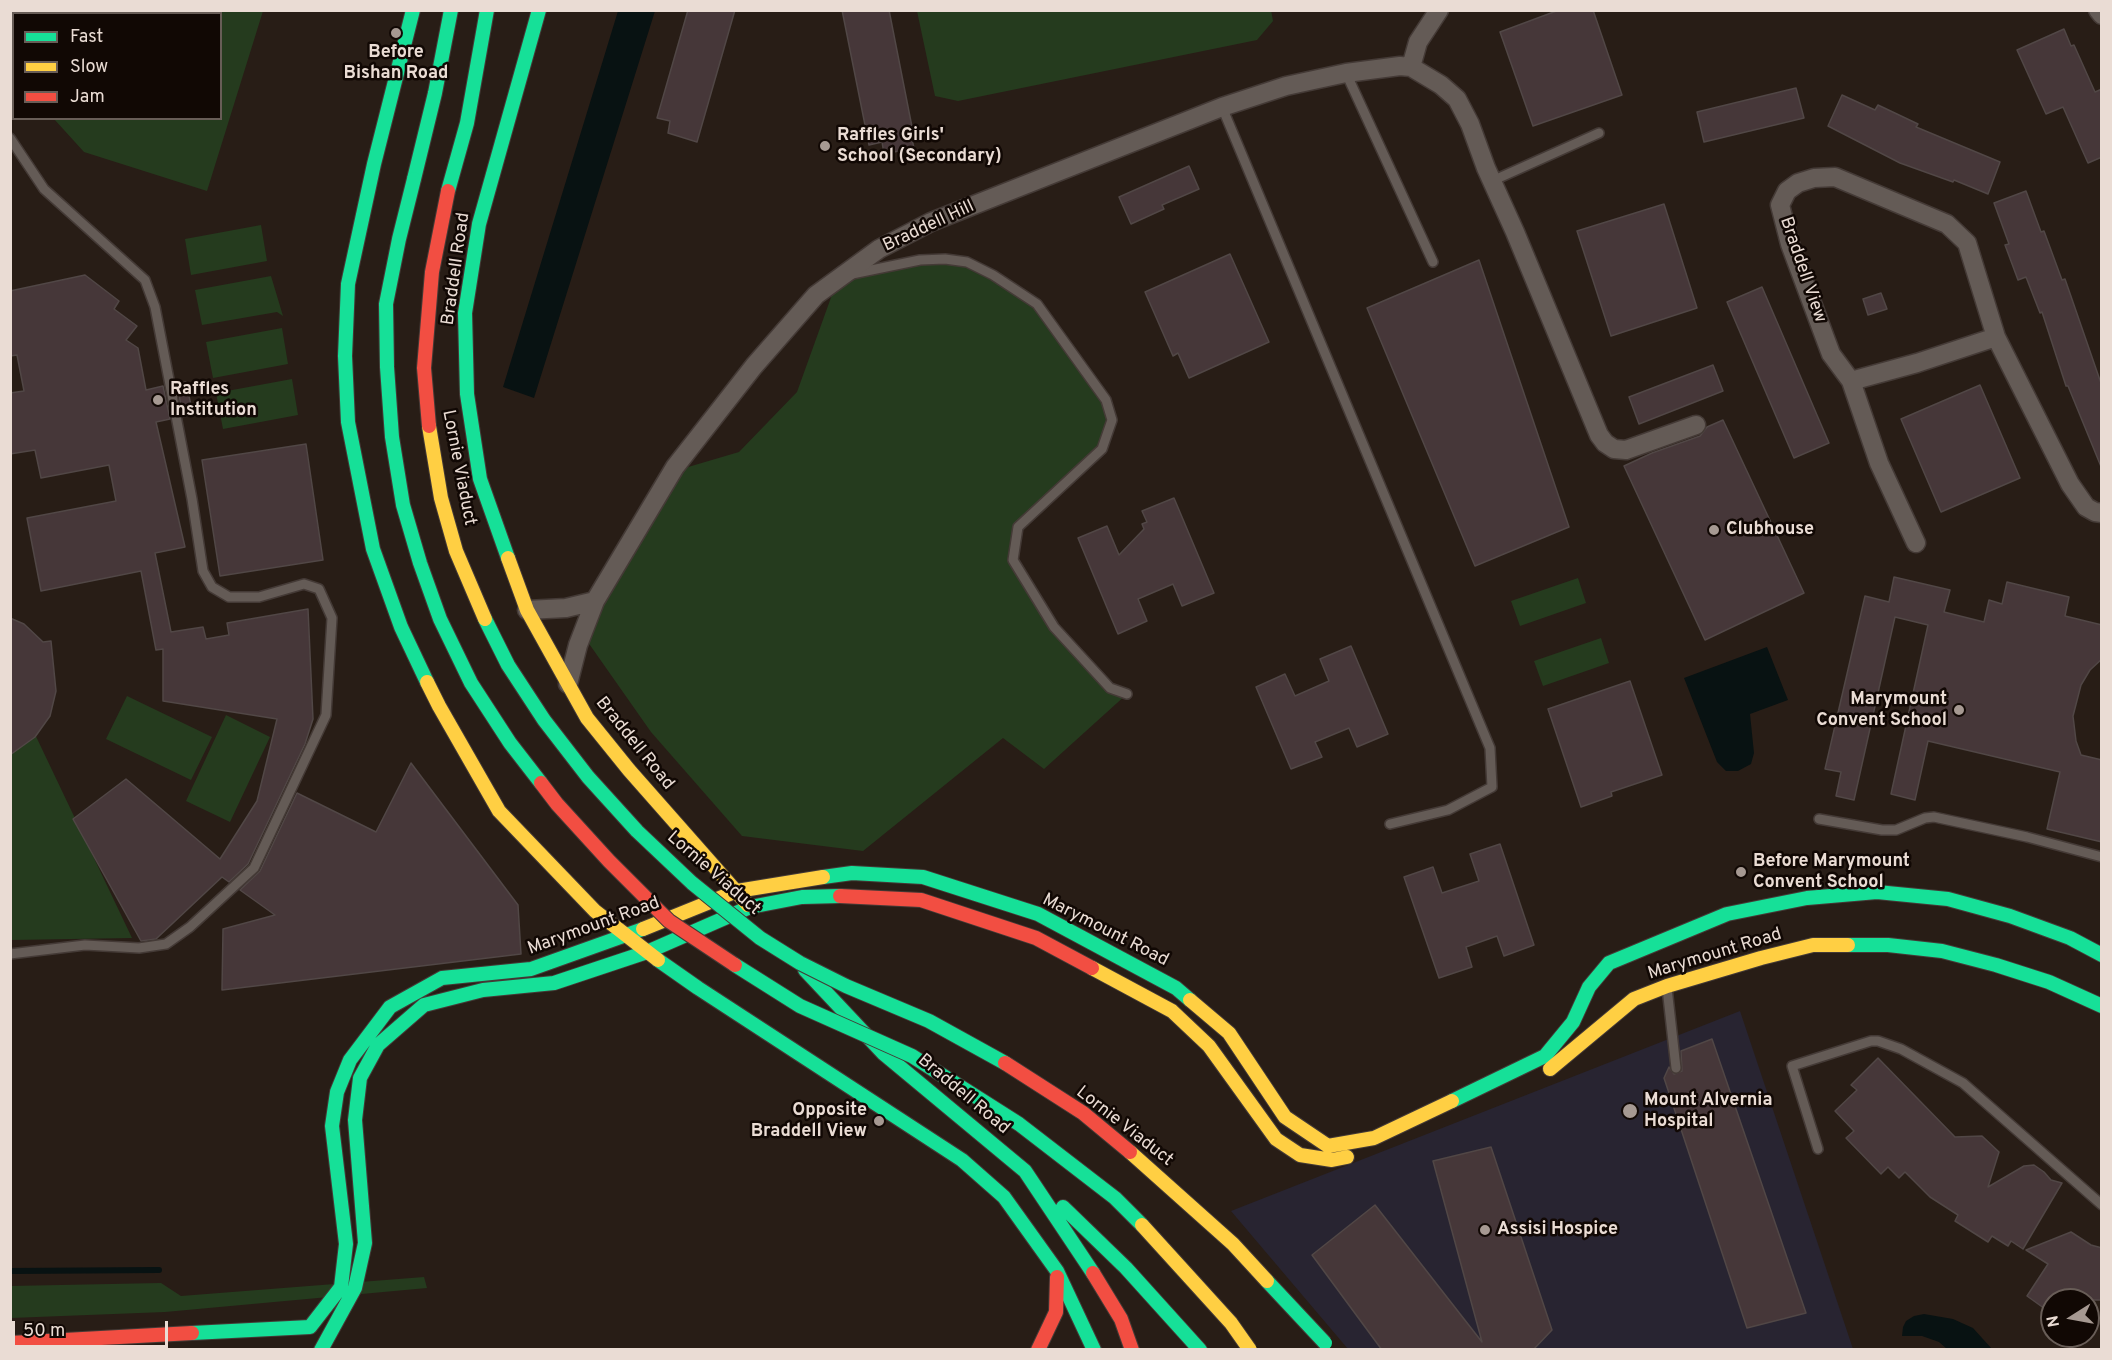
<!DOCTYPE html>
<html>
<head>
<meta charset="utf-8">
<style>
  body { margin:0 }
  #map { position:relative; width:2112px; height:1360px; overflow:hidden; background:#281d16; font-family:Overpass,sans-serif }
  canvas { display:block }
  .frame { position:absolute; inset:0; border:12px solid #eadcd4; pointer-events:none }
  .legend { position:absolute; left:12px; top:12px; width:210px; height:108px; box-sizing:border-box; background:#110804; border:2px solid #685d57; margin:0; padding:8px 10px; list-style:none; font-size:18px; color:#eadcd4 }
  .legend li { display:flex; align-items:center; gap:12px; height:30px }
  .legend b { width:30px; border:2px solid #685d57 }
  .north { position:absolute; left:2040px; top:1288px; width:60px; height:60px; box-sizing:border-box; background:#110804; border:2px solid #685d57; border-radius:50%; rotate:259deg; font-size:16px; font-weight:700; line-height:24px; text-align:center; color:#eadcd4 }
  .north::after { content:''; display:block; margin:auto; width:21px; height:27px; background:#a69992; clip-path:polygon(50% 0,100% 100%,50% 72%,0 100%) }
  .scale { position:absolute; left:12px; top:1321px; width:156px; height:27px; box-sizing:border-box; border:3px solid #eadcd4; border-top:0; padding-left:8px; font-size:18px; line-height:21px; white-space:nowrap; color:#eadcd4; -webkit-text-stroke:4px #110804; paint-order:stroke }
</style>
</head>
<body>
<div id="map">
<canvas width="2112" height="1360"></canvas>
<div class="frame"></div>
<ul class="legend">
<li><b style="height:8px;background:#16e098"></b>Fast</li>
<li><b style="height:8px;background:#ffcf43"></b>Slow</li>
<li><b style="height:8px;background:#f24e42"></b>Jam</li>
</ul>
<div class="north">N</div>
<div class="scale">50 m</div>
</div>
<script>
const g = document.querySelector('canvas').getContext('2d');
g.lineJoin = 'round';
function paint(path, color) { g.fillStyle = color; g.fill(path, 'evenodd'); }
const shape = rows => new Path2D(rows.map(r => 'M' + r).join(''));
function strokePath(path, color, width, dash) { g.strokeStyle = color; g.lineWidth = width; g.lineCap = dash ? 'butt' : 'round'; g.setLineDash(dash || []); g.stroke(path); }
function write(font, color, halo, rows, align = 'center') {
  g.font = font + ' Overpass,sans-serif'; g.lineWidth = 5; g.setLineDash([]); g.textBaseline = 'middle'; g.strokeStyle = halo; g.fillStyle = color; for (const [text, x, y, turn = 0] of rows) {
    g.save(); g.translate(x, y); g.rotate((+turn || 0) * Math.PI / 180); g.textAlign = isNaN(turn) ? turn : align; if (halo) g.strokeText(text, 0, 0); g.fillText(text, 0, 0); g.restore();
  }
}
const medical = shape([
  [1740,1011,1853,1349,1348,1349,1231,1211]
]);
const green = shape([
  [1271,10,1273,21,1257,40,958,101,935,96,917,11],
  [10,11,263,11,207,191,84,152,54,119,220,118,220,14,14,14,13,73,10,70],
  [261,225,267,261,191,275,185,239],
  [967,262,1037,304,1106,400,1112,420,1102,449,1018,527,1013,560,1054,627,1110,688,1127,694,1044,769,1003,738,863,851,742,836,651,732,585,638,678,470,739,452,797,392,838,278,898,264],
  [271,276,283,316,277,312,202,325,195,290],
  [282,328,288,364,213,378,206,342],
  [292,379,298,415,223,429,216,393],
  [1578,578,1586,603,1520,626,1511,601],
  [1601,638,1609,663,1543,686,1534,661],
  [127,696,212,737,191,780,106,739],
  [10,706,22,707,132,938,11,940],
  [226,715,270,737,230,822,186,801],
  [424,1277,427,1288,165,1312,11,1318,10,1286,161,1283,181,1296]
]);
const water = shape([
  [618,11,655,11,534,398,503,387],
  [1767,647,1788,700,1750,714,1754,753,1751,764,1738,771,1726,771,1717,762,1684,678],
  [1924,1314,1953,1319,1973,1328,1992,1349,1947,1349,1939,1342,1922,1336,1902,1336,1903,1327,1906,1321,1914,1316]
]);
const stream = shape([
  [10,1271,159,1270]
]);
const building = shape([
  [688,10,735,10,697,142,668,133,670,121,657,118,688,10],
  [842,10,889,10,913,132,911,135,914,148,884,154,882,142,869,145,842,10],
  [1559,10,1593,10,1622,95,1533,126,1500,32,1559,10],
  [2064,29,2071,46,2074,45,2095,92,2102,89,2102,157,2088,163,2063,107,2046,114,2017,50,2064,29],
  [1796,88,1804,118,1704,142,1697,112,1796,88],
  [1842,95,1875,110,1878,105,1918,124,1916,127,2000,162,1988,194,1954,180,1953,182,1900,163,1828,126,1842,95],
  [1189,166,1199,189,1162,205,1164,209,1131,224,1119,197,1189,166],
  [2026,191,2041,232,2044,231,2062,280,2065,279,2102,386,2102,469,2068,386,2066,386,2042,312,2040,313,2026,277,2018,280,2005,245,2009,244,1994,203,2026,191],
  [1664,204,1697,308,1611,336,1577,231,1664,204],
  [1230,254,1269,342,1189,378,1178,353,1173,356,1145,292,1230,254],
  [1479,260,1569,527,1475,566,1367,308,1479,260],
  [85,275,119,301,114,309,137,326,126,340,138,348,146,390,163,386,170,419,156,422,185,547,155,553,171,632,203,627,206,639,229,635,227,623,308,609,313,719,305,744,248,864,229,882,222,877,156,939,141,941,73,819,126,779,220,859,257,801,277,719,163,701,163,649,156,650,141,571,41,591,27,518,116,501,109,465,41,478,35,450,10,454,10,393,24,391,17,355,10,356,10,291,85,275],
  [1762,287,1829,443,1794,458,1727,302,1762,287],
  [1881,293,1887,309,1868,315,1863,299,1881,293],
  [1713,365,1723,391,1639,424,1629,397,1713,365],
  [186,382,193,415,183,417,177,384,186,382],
  [1980,385,2020,478,1941,512,1901,419,1980,385],
  [1723,420,1804,593,1705,640,1624,466,1652,453,1700,436,1707,427,1723,420],
  [306,444,323,560,220,576,202,460,306,444],
  [1174,498,1214,593,1182,606,1173,584,1138,599,1147,621,1118,634,1078,538,1107,526,1119,555,1144,529,1142,524,1147,522,1142,511,1174,498],
  [1894,577,1950,590,1944,612,1984,622,1989,600,2002,604,2007,582,2069,597,2065,616,2102,625,2102,659,2090,670,2081,685,2073,716,2076,741,2081,755,2102,760,2102,842,2047,829,2060,772,1928,741,1915,800,1891,794,1928,625,1895,617,1854,800,1836,796,1841,772,1825,769,1865,596,1889,602,1894,577],
  [10,618,24,624,43,642,51,641,56,691,50,716,35,737,10,755,10,618],
  [1351,646,1388,734,1357,747,1349,728,1315,742,1322,757,1291,769,1256,687,1285,674,1295,696,1329,681,1320,659,1351,646],
  [1630,681,1662,775,1611,792,1612,796,1581,807,1548,709,1630,681],
  [411,763,518,905,521,954,222,990,223,929,275,915,240,890,260,871,297,793,376,832,411,763],
  [1500,844,1534,945,1504,956,1497,936,1466,947,1472,967,1439,978,1404,877,1433,867,1442,893,1479,881,1470,854,1500,844],
  [1712,1039,1806,1313,1747,1328,1664,1078,1669,1067,1674,1074,1682,1071,1681,1051,1712,1039],
  [1878,1058,1955,1137,1982,1136,1999,1152,1988,1187,2024,1166,2034,1165,2044,1172,2051,1180,2062,1183,2023,1249,2011,1241,2008,1246,1992,1236,1988,1242,1955,1221,1958,1215,1930,1197,1905,1172,1899,1178,1888,1167,1881,1174,1846,1138,1854,1131,1835,1111,1857,1090,1851,1085,1878,1058],
  [1491,1147,1552,1330,1533,1350,1382,1350,1312,1255,1375,1205,1482,1342,1433,1161,1491,1147],
  [2071,1232,2091,1245,2102,1248,2102,1300,2052,1300,2052,1314,2027,1296,2048,1264,2026,1250,2071,1232]
]);
const lane = shape([
  [1346,73,1433,262],
  [1222,107,1490,748,1492,787,1448,810,1390,824],
  [10,138,44,189,145,280,155,307,192,499,203,571,212,587,229,597,259,597,304,584,319,589,332,618,326,715,254,868,190,927,166,944,139,948,85,945,10,954],
  [1492,181,1599,133],
  [852,274,920,260,945,259,967,262,993,275,1037,304,1106,400,1112,420,1102,449,1018,527,1013,560,1054,627,1110,688,1127,694],
  [1819,819,1882,830,1896,830,1925,818,1934,817,2027,837,2102,857],
  [1667,988,1676,1068],
  [1818,1149,1792,1066,1871,1041,1878,1041,1901,1049,1963,1083,2102,1205]
]);
const street = shape([
  [2098,10,2102,15],
  [1411,67,1418,42,1439,10],
  [1996,337,1917,363,1851,381,1831,354,1790,244,1780,205,1787,191,1798,183,1814,178,1835,177,1947,224,1967,243,1996,337,2070,484,2086,507,2095,512,2102,513],
  [1851,381,1879,463,1916,543],
  [527,610,566,608,595,601],
  [568,684,578,645,595,601,675,467,754,366,816,295,879,249,931,222,1222,107,1286,86,1346,73,1400,66,1411,67,1441,85,1457,99,1470,124,1486,168,1515,232,1599,435,1605,443,1614,449,1626,450,1696,425]
]);
const fast = shape([
  [413,10,374,164,348,284,345,356,348,422,373,549,401,627,427,682],
  [414,179,435,93,451,10],
  [448,191,467,123,487,10],
  [508,558,480,479,467,394,465,313,479,224,539,10],
  [823,877,852,873,923,877,1038,914,1176,988,1190,1000],
  [1848,945,1888,945,1942,951,1996,965,2049,982,2102,1006],
  [658,960,698,988,962,1160,1004,1197,1057,1271,1094,1350],
  [805,970,883,1053,1025,1171,1093,1273],
  [1452,1101,1545,1056,1573,1022,1589,987,1609,963,1727,914,1807,898,1877,892,1948,899,2010,916,2070,938,2102,955],
  [1063,1207,1126,1268,1200,1350],
  [192,1333,310,1327,341,1287,346,1244,332,1126,337,1092,350,1060,390,1007,442,978,531,969,643,929],
  [321,1350,355,1288,365,1243,355,1120,360,1078,378,1045,424,1005,483,990,554,983,647,952,750,907,802,897,840,896]
]);
const slow = shape([
  [508,558,527,610,587,718,629,770,748,905],
  [427,682,439,706,499,811,595,911,658,960],
  [643,929,737,891,823,877],
  [1092,968,1172,1011,1209,1046,1276,1139,1300,1155,1332,1160,1347,1157],
  [1190,1000,1229,1033,1285,1117,1328,1146,1374,1138,1452,1101],
  [1550,1069,1634,999,1667,986,1761,958,1813,945,1848,945]
]);
const jam = shape([
  [840,896,921,900,1036,938,1092,968],
  [1093,1273,1121,1319,1132,1350],
  [10,1343,192,1333],
  [1038,1350,1056,1312,1057,1277]
]);
const fastBridge = shape([
  [414,179,399,239,386,304,387,367,392,437,403,505,420,563,440,619,471,683,510,743,541,783],
  [485,619,508,665,544,720,588,777,637,831,692,883,760,938,800,963,846,986,929,1021,1005,1063],
  [735,965,800,1006,912,1056,1019,1124,1115,1198,1142,1225],
  [1267,1281,1325,1343]
]);
const slowBridge = shape([
  [429,426,441,498,456,551,485,619],
  [1130,1152,1233,1244,1267,1281],
  [1142,1225,1231,1323,1250,1350]
]);
const jamBridge = shape([
  [429,426,424,368,432,272,448,191],
  [541,783,557,804,609,861,669,921,735,965],
  [1005,1063,1083,1113,1130,1152]
]);
const markers = [
  [396,33,6,"#a69992"],
  [825,146,6,"#a69992"],
  [158,400,6,"#a69992"],
  [1714,530,6,"#a69992"],
  [1959,710,6,"#a69992"],
  [1741,872,6,"#a69992"],
  [1630,1111,8,"#a69992"],
  [879,1121,6,"#a69992"],
  [1485,1230,6,"#a69992"]
];
const poiNames = [
  ["Before",396,53,"center"],
  ["Bishan Road",396,74,"center"],
  ["Raffles Girls'",837,136],
  ["School (Secondary)",837,157],
  ["Raffles",170,390],
  ["Institution",170,411],
  ["Clubhouse",1726,530],
  ["Marymount",1947,700,"right"],
  ["Convent School",1947,721,"right"],
  ["Before Marymount",1753,862],
  ["Convent School",1753,883],
  ["Mount Alvernia",1644,1101],
  ["Hospital",1644,1122],
  ["Opposite",867,1111,"right"],
  ["Braddell View",867,1132,"right"],
  ["Assisi Hospice",1497,1230]
];
const streetNames = [
  ["Braddell Hill",929,227,-25],
  ["Braddell Road",457,269,-82],
  ["Braddell View",1802,270,71],
  ["Lornie Viaduct",458,468,79],
  ["Braddell Road",634,744,51],
  ["Lornie Viaduct",713,874,41],
  ["Marymount Road",594,927,-20],
  ["Marymount Road",1105,931,27],
  ["Marymount Road",1715,955,-17],
  ["Braddell Road",963,1095,40],
  ["Lornie Viaduct",1124,1127,38]
];
paint(medical, '#282431');
paint(green, '#253b1e');
paint(water, '#081212');
strokePath(stream, '#081212', 6);
paint(building, '#463739');
strokePath(building, '#514746', 1.5);
strokePath(lane, '#443a36', 12);
strokePath(street, '#443a36', 21);
strokePath(fast, '#443a36', 16);
strokePath(slow, '#443a36', 16);
strokePath(jam, '#443a36', 16);
strokePath(lane, '#645b56', 9);
strokePath(street, '#645b56', 18);
strokePath(fast, '#16e098', 14);
strokePath(slow, '#ffcf43', 14);
strokePath(jam, '#f24e42', 14);
strokePath(fastBridge, '#443a36', 16, []);
strokePath(slowBridge, '#443a36', 16, []);
strokePath(jamBridge, '#443a36', 16, []);
strokePath(fastBridge, '#16e098', 14);
strokePath(slowBridge, '#ffcf43', 14);
strokePath(jamBridge, '#f24e42', 14);
for (const [x, y, r, color] of markers) { const dot = new Path2D(); dot.arc(x, y, r, 0, 2 * Math.PI); g.fillStyle = color; g.fill(dot); strokePath(dot, '#110804', 2); }
write('bold 18px', '#eadcd4', '#110804', poiNames, 'left');
write('18px', '#eadcd4', '#110804', streetNames);
</script>
</body>
</html>
